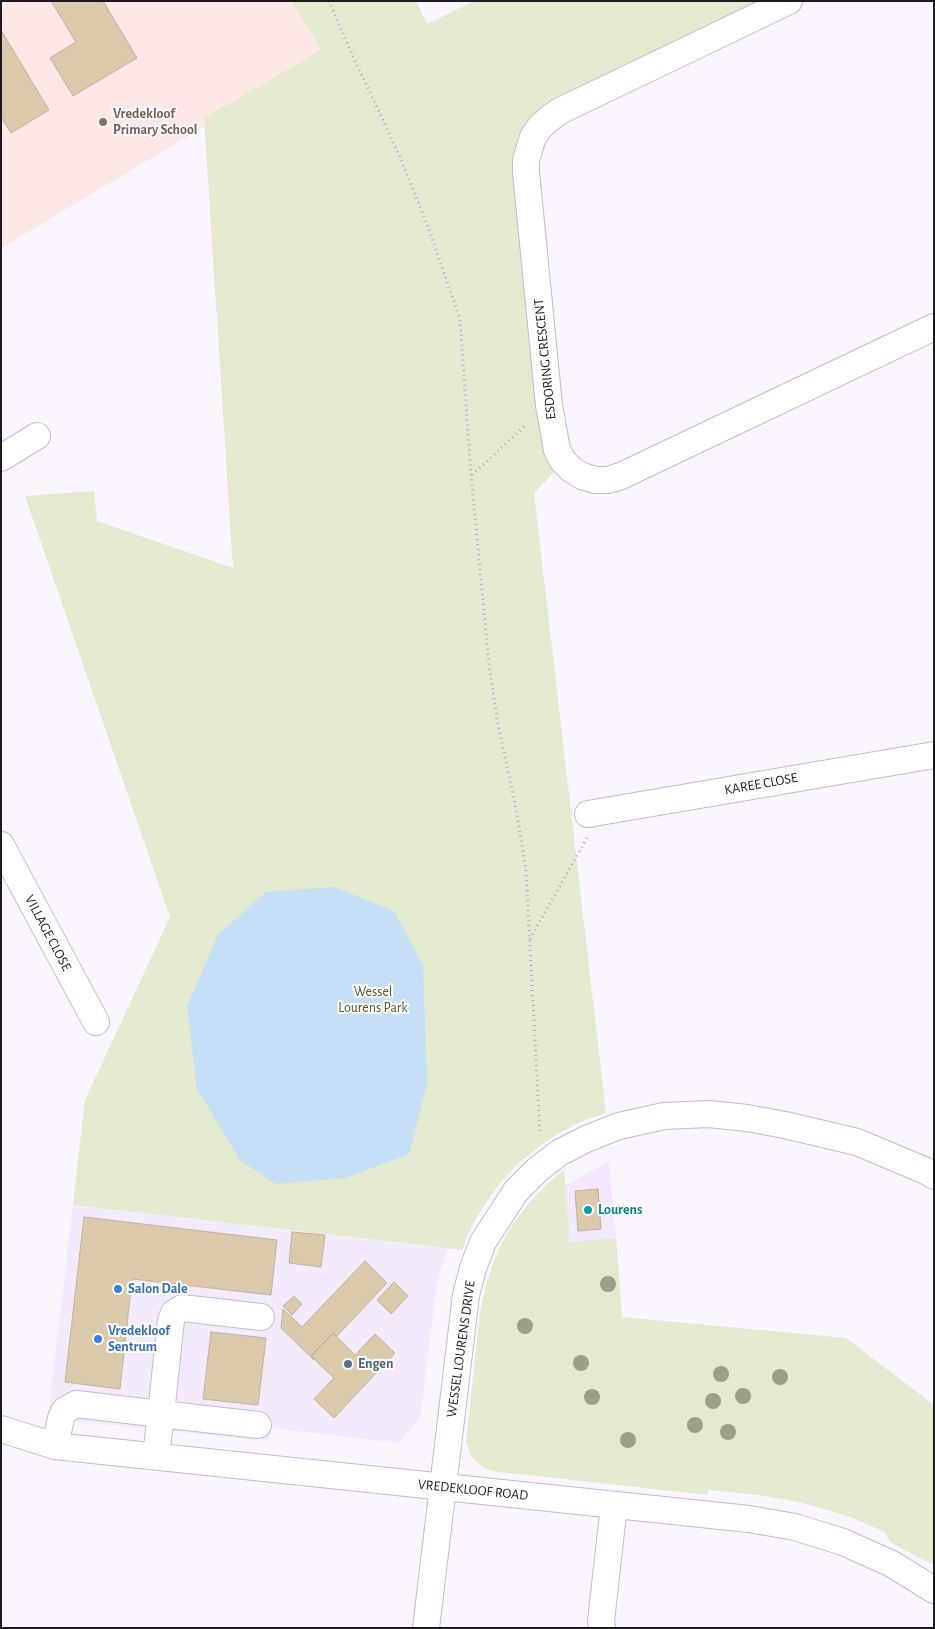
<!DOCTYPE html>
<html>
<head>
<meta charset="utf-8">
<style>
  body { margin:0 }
  #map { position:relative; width:935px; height:1629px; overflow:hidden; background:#faf5ff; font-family:"Alegreya Sans",sans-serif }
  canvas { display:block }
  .frame { position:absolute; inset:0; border:2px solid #1d1921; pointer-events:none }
</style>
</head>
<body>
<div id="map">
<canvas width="935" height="1629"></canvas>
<div class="frame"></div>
</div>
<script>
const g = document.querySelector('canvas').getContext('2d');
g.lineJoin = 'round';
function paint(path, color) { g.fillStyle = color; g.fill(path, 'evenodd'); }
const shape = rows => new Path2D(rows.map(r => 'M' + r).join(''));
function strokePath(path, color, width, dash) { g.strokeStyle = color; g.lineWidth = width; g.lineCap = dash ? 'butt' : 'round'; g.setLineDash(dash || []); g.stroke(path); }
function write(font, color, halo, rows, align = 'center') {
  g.font = font + ' "Alegreya Sans",sans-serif'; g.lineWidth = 4; g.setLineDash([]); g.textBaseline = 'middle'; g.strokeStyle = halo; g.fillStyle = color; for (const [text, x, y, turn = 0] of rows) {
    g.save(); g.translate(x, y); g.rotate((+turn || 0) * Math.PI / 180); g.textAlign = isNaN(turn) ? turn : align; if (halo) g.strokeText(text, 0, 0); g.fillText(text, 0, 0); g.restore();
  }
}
const built = shape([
  [73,1205,448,1249,439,1275,432,1320,420,1417,399,1443,271,1428,268,1441,70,1421,48,1416]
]);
const industrial = shape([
  [609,1161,616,1238,570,1243,565,1186]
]);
const education = shape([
  [1,1,291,1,321,50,204,118,205,126,1,248]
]);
const green = shape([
  [291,1,416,1,427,24,474,1,761,1,529,123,555,471,534,493,606,1113,582,1121,559,1133,538,1147,518,1164,500,1183,485,1204,472,1226,462,1250,73,1205,85,1100,170,917,25,496,94,491,97,521,233,568,204,118,321,50],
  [564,1170,570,1242,616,1238,622,1317,846,1338,934,1405,934,1565,890,1542,885,1532,850,1517,815,1506,788,1500,759,1495,709,1490,707,1495,492,1471,485,1468,473,1459,466,1443,480,1312,485,1289,492,1266,501,1244,513,1224,528,1204,545,1186]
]);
const water = shape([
  [334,887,394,911,423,965,427,1083,409,1154,346,1178,276,1184,240,1160,197,1089,187,1007,218,935,266,892]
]);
const building = shape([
  [51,1,103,1,137,58,73,96,50,58,76,42,51,1],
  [1,30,49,110,11,133,1,117,1,30],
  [598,1189,601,1229,578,1231,575,1191,598,1189],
  [84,1217,277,1240,271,1295,132,1279,120,1389,65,1382,84,1217],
  [292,1232,325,1235,321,1267,289,1263,292,1232],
  [365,1261,387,1283,336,1337,333,1333,311,1356,315,1359,314,1360,281,1328,283,1309,302,1327,365,1261],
  [394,1282,408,1296,391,1314,377,1300,394,1282],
  [294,1296,302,1304,292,1315,283,1306,294,1296],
  [211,1332,266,1338,258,1405,203,1399,211,1332],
  [333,1333,355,1355,375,1334,395,1353,334,1418,314,1399,334,1378,311,1356,333,1333]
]);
const path = shape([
  [329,1,346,41,400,157,427,224,460,319,471,475,489,664,497,719,517,814,526,870,540,1134],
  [472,475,526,425],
  [530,939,587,838]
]);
const minor = shape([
  [789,1,560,111,550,118,540,127,533,137,526,160,526,172,549,405,557,450,563,461,572,470,582,476,595,480,608,480,621,476,934,327],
  [1,458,37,436],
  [588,814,934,755],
  [1,845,96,1022],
  [258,1425,161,1414,171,1320,174,1313,182,1308,261,1317],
  [1,1429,55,1446,749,1519,795,1527,843,1542,892,1564,934,1590],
  [55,1446,61,1418,64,1411,76,1404,161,1414,156,1456],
  [426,1628,466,1295,473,1268,483,1242,516,1191,537,1170,559,1153,586,1139,619,1126,664,1116,709,1114,747,1118,785,1125,857,1142,926,1171,934,1176],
  [602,1628,601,1621,614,1505]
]);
const trees = [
  [608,1284],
  [525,1326],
  [581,1363],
  [721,1374],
  [780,1377],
  [743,1396],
  [592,1397],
  [713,1401],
  [695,1425],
  [728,1432],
  [628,1440]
];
const markers = [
  [103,122,5,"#8d6e63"],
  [588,1210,5,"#0f9aa8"],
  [118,1289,5,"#3f7fe0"],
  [98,1339,5,"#3f7fe0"],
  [348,1364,5,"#5c6f8a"]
];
const educationNames = [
  ["Vredekloof",113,114],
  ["Primary School",113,130]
];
const streetNames = [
  ["ESDORING CRESCENT",545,359,-96],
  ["KAREE CLOSE",761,784,-10],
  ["VILLAGE CLOSE",48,933,62],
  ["WESSEL LOURENS DRIVE",461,1349,-82],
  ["VREDEKLOOF ROAD",473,1490,6]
];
const parkNames = [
  ["Wessel",373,992],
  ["Lourens Park",373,1008]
];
const cultureNames = [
  ["Lourens",598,1210]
];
const shopNames = [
  ["Salon Dale",128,1289],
  ["Vredekloof",108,1331],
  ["Sentrum",108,1347]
];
const serviceNames = [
  ["Engen",358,1364]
];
paint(built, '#f4eafd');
paint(industrial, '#f3e8fd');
paint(education, '#fde7e7');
paint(green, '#e3eacf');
paint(water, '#c4dff6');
paint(building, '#dccaad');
strokePath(building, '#c0b29b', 1);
strokePath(minor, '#c5b9d0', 28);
strokePath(path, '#b3aeb7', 3, [1, 4]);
strokePath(minor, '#fff', 26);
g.fillStyle = '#9da089';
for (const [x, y] of trees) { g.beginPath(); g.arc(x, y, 8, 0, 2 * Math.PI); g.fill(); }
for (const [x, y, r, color] of markers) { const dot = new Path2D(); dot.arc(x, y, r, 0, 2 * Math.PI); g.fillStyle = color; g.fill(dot); strokePath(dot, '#fff', 2); }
write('bold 14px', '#785e54', '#fff', educationNames, 'left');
write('14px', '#1d1921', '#fff', streetNames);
write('14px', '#515a29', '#fff', parkNames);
write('bold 14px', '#0d838f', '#fff', cultureNames, 'left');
write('bold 14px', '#366cbe', '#fff', shopNames, 'left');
write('bold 14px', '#4e5e75', '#fff', serviceNames, 'left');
</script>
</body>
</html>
